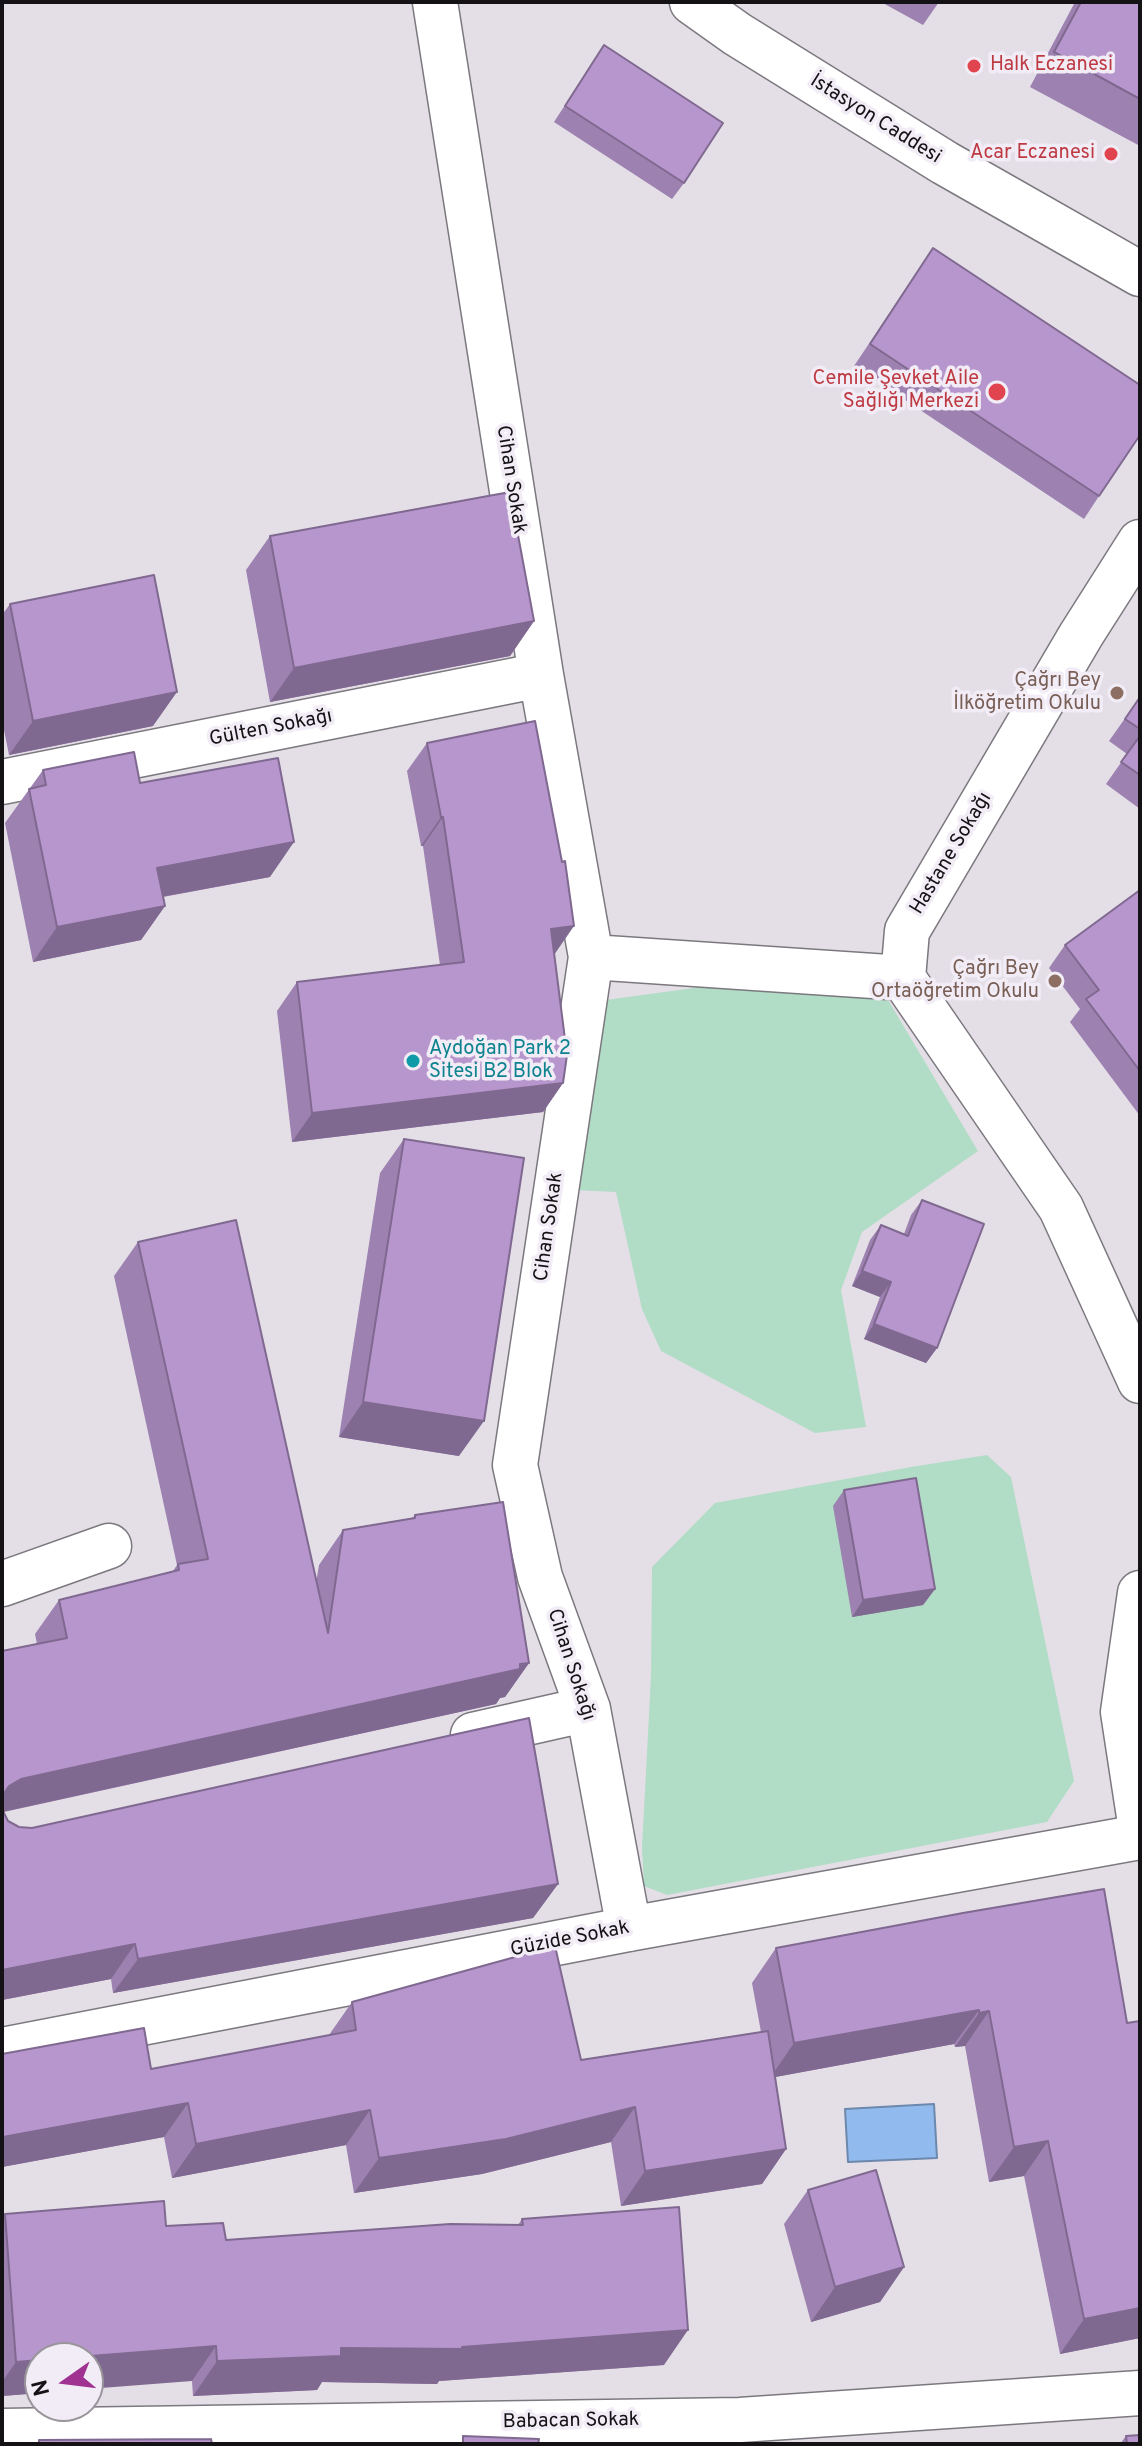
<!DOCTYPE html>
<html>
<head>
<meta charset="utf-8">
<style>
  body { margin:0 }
  #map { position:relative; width:1142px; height:2446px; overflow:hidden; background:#e4dfe7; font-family:Overpass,sans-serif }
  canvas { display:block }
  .frame { position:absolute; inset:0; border:4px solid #141215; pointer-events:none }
  .north { position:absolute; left:24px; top:2342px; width:80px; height:80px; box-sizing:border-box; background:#f1ecf5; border:2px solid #99959b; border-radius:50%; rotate:256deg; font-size:22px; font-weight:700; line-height:32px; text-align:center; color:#141215 }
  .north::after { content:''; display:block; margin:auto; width:28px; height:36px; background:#a03291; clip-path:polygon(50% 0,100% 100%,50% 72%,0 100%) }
</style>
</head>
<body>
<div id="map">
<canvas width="1142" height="2446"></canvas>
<div class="frame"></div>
<div class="north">N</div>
</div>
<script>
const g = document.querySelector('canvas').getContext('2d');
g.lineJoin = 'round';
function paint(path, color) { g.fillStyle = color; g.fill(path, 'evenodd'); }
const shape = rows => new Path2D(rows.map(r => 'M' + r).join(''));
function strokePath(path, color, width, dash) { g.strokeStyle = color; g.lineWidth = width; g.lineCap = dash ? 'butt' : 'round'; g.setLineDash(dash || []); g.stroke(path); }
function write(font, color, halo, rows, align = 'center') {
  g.font = font + ' Overpass,sans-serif'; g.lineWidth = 7; g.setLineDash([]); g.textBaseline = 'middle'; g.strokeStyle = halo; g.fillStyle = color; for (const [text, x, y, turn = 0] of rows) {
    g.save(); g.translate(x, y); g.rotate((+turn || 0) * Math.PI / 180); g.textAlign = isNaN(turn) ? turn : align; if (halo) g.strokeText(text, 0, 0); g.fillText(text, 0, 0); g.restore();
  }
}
const green = shape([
  [708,986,888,1000,978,1151,862,1232,841,1290,866,1427,815,1433,661,1351,642,1309,616,1192,575,1190,606,1000],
  [987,1455,1011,1477,1074,1781,1047,1822,667,1895,644,1886,642,1847,651,1677,652,1567,715,1503,911,1467]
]);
const water = shape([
  [934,2104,937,2158,848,2162,845,2109,934,2104]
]);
const street = shape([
  [435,2,541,675,591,957,903,978],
  [1140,542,1081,635,907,931,903,978,1061,1208,1140,1381],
  [2,782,541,675],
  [591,957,515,1465,540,1577,588,1709,629,1929],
  [2,1584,109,1546],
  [1140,1593,1123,1712,1140,1823],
  [473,1735,588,1709],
  [2,2050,629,1929,1140,1837],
  [2,2431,740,2420,1140,2393]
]);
const secondary = shape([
  [692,2,737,34,945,163,1140,274]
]);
const wall = shape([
  [881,2,939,2,923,25],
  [1075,2,1140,2,1140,146,1030,87],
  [604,45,684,183,672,199,554,122],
  [933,248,1099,496,1084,519,854,366],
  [270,536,534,621,510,656,270,702,246,570],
  [10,604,153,726,9,755,2,720,2,615],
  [1140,697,1140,809,1106,784,1127,754,1109,741],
  [427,743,554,955,563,1083,543,1112,292,1142,277,1011,297,982,440,965,423,846,421,846,407,771],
  [43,770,140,783,270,877,163,897,165,906,141,940,33,962,5,823],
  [1140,890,1140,1116,1070,1022,1080,1009,1049,968,1065,945],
  [404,1139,459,1456,339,1437,380,1173],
  [922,1200,937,1348,926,1363,864,1339,880,1297,852,1286,870,1240,881,1225,904,1234,911,1215],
  [138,1242,316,1583,319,1565,343,1530,412,1518,415,1515,529,1663,505,1697,500,1698,496,1704,4,1812,8,1821,19,1827,558,1884,533,1918,113,1993,111,1979,2,2000,2,1651,37,1644,35,1634,59,1600,173,1571,177,1565,114,1276],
  [844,1490,935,1589,923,1605,852,1617,833,1506],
  [776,1948,1127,2023,1140,2021,1140,2338,1060,2354,1024,2176,989,2182,965,2046,955,2047,954,2044,775,2077,786,2149,762,2184,621,2206,611,2142,482,2174,354,2193,346,2145,172,2178,164,2137,2,2167,2,2054,151,2069,329,2035,352,2002,581,2060,761,2032,752,1983],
  [808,2190,904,2267,880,2302,811,2322,784,2224],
  [5,2214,166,2226,226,2240,518,2225,522,2219,664,2365,439,2381,437,2384,322,2382,317,2390,193,2396,192,2381,40,2358,40,2393,2,2396,2,2218],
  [1126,2436,1140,2444,1120,2444]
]);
const shadedWall = shape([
  [534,621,510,656,270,702,294,668],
  [177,692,153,726,9,755,33,721],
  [441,817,443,817,423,846,421,846],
  [294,842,270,877,133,902,157,868],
  [165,906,141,940,33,962,57,927],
  [574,926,554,955,551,929],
  [563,1083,543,1112,292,1142,312,1113],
  [862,1271,891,1282,880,1297,852,1286],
  [874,1324,937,1348,926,1363,864,1339],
  [363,1402,484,1421,459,1456,339,1437],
  [935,1589,923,1605,852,1617,863,1600],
  [529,1663,505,1697,500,1698,496,1704,2,1812,2,1795,9,1786,21,1779],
  [558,1884,533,1918,113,1993,138,1959],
  [135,1944,111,1979,2,2000,2,1970],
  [979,2010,954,2044,770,2078,794,2043],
  [989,2011,965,2046,955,2047,979,2013],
  [188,2103,164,2137,2,2167,3,2137],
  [635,2107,611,2142,482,2174,354,2193,379,2158],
  [370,2110,346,2145,172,2178,196,2144],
  [1048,2141,1024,2176,989,2182,1014,2147],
  [786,2149,762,2184,621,2206,645,2171],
  [904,2267,880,2302,811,2322,835,2287],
  [1140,2308,1140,2338,1060,2354,1084,2319],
  [688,2330,664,2365,439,2381,437,2384,322,2382,317,2390,193,2396,217,2361,341,2348,462,2347],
  [216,2346,192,2381,88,2389,88,2358,66,2358],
  [40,2360,40,2393,2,2396,2,2382,16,2362]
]);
const building = shape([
  [1081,2,1140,2,1140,99,1054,52,1081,2],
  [604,45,723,123,684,183,565,106,604,45],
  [933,248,1140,385,1140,435,1099,496,870,344,933,248],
  [510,492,534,621,294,668,270,536,510,492],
  [154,575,177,692,33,721,10,604,154,575],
  [1140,697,1140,729,1125,719,1140,697],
  [535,721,562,862,565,861,574,926,551,929,567,1055,563,1083,312,1113,297,982,464,962,443,817,441,817,427,743,535,721],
  [1140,736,1140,775,1121,762,1140,736],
  [134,752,140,783,278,758,294,842,157,868,165,906,57,927,29,789,46,785,43,770,134,752],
  [1140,890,1140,1071,1086,999,1099,990,1065,945,1140,890],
  [404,1139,524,1158,484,1421,363,1402,404,1139],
  [922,1200,984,1224,937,1348,874,1324,891,1282,862,1271,881,1225,908,1236,922,1200],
  [236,1220,328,1633,343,1530,415,1518,415,1515,503,1502,529,1663,520,1664,520,1669,21,1779,9,1786,3,1795,2,1804,2,1651,67,1638,59,1600,179,1570,178,1564,208,1559,138,1242,236,1220],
  [916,1478,935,1589,863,1600,844,1490,916,1478],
  [529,1718,558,1884,138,1959,135,1944,2,1970,2,1809,8,1821,19,1827,32,1828,529,1718],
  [1104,1889,1127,2023,1140,2021,1140,2308,1084,2319,1048,2141,1014,2147,989,2011,979,2013,979,2010,794,2043,776,1948,963,1913,1104,1889],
  [555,1946,581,2060,768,2031,786,2149,645,2171,635,2107,506,2139,379,2158,370,2110,196,2144,188,2103,3,2137,2,2054,144,2028,151,2069,356,2030,352,2002,555,1946],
  [876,2170,904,2267,835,2287,808,2190,876,2170],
  [164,2201,166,2226,223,2223,226,2240,450,2224,523,2225,522,2219,679,2207,688,2330,462,2347,462,2349,341,2348,341,2356,217,2361,216,2346,66,2358,40,2358,40,2360,16,2362,5,2214,164,2201],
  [1140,2435,1140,2444,1127,2444,1126,2436,1140,2435],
  [463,2436,539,2439,538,2444,463,2444,463,2436],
  [211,2439,212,2444,39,2444,39,2440,211,2439]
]);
const markers = [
  [974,66,8,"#e0444e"],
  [1111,154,8,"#e0444e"],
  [997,392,10,"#e0444e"],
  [1117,693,8,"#8d6e63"],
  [1055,981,8,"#8d6e63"],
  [413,1061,8,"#0f9aa8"]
];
const healthNames = [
  ["Halk Eczanesi",990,66,"left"],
  ["Acar Eczanesi",1095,154],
  ["Cemile Şevket Aile",979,380],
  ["Sağlığı Merkezi",979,403]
];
const streetNames = [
  ["İstasyon Caddesi",875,120,32],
  ["Cihan Sokak",510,480,81],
  ["Gülten Sokağı",271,729,-11],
  ["Hastane Sokağı",952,854,-59],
  ["Cihan Sokak",550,1227,-82],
  ["Cihan Sokağı",570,1665,72],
  ["Güzide Sokak",570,1940,-11],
  ["Babacan Sokak",571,2422,-1]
];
const educationNames = [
  ["Çağrı Bey",1101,682],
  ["İlköğretim Okulu",1101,705],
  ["Çağrı Bey",1039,970],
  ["Ortaöğretim Okulu",1039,993]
];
const cultureNames = [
  ["Aydoğan Park 2",429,1050],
  ["Sitesi B2 Blok",429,1073]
];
paint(green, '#b1dcc5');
paint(water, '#91bbee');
strokePath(water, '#6c88ad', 2);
strokePath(street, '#7c787f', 47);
strokePath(secondary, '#7c787f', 47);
strokePath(street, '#fff', 44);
strokePath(secondary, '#fff', 44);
paint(wall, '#9d81b0');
paint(shadedWall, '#806990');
paint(building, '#b796cd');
strokePath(building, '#806990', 2);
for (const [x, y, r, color] of markers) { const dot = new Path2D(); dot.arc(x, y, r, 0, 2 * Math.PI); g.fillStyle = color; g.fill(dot); strokePath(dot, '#f1ecf5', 3); }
write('20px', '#be3a42', '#f1ecf5', healthNames, 'right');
write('20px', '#141215', '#f1ecf5', streetNames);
write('20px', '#785e54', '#f1ecf5', educationNames, 'right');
write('20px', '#0d838f', '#f1ecf5', cultureNames, 'left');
</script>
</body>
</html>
